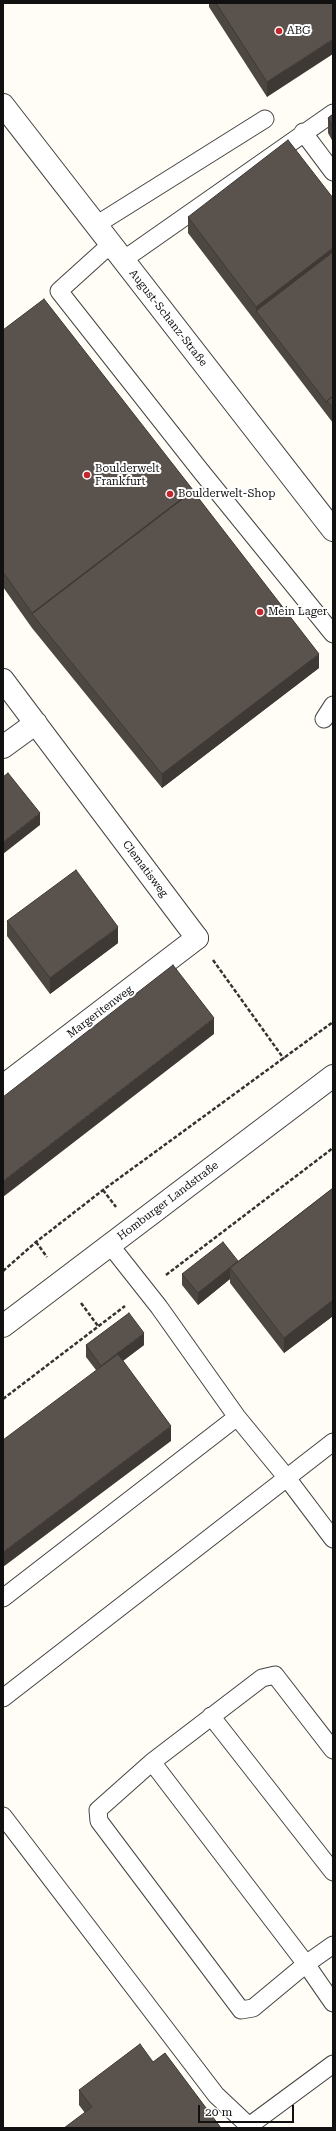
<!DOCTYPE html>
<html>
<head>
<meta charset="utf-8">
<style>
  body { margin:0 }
  #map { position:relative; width:336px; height:2131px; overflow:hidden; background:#fffdf5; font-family:"Roboto Serif",serif }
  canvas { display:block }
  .frame { position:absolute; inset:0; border:4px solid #111; pointer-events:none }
  .scale { position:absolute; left:198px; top:2105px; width:96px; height:18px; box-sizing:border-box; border:2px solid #111; border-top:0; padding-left:5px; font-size:12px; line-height:14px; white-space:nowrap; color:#111; -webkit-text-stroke:3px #fff; paint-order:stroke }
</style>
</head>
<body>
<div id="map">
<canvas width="336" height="2131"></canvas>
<div class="frame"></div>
<div class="scale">20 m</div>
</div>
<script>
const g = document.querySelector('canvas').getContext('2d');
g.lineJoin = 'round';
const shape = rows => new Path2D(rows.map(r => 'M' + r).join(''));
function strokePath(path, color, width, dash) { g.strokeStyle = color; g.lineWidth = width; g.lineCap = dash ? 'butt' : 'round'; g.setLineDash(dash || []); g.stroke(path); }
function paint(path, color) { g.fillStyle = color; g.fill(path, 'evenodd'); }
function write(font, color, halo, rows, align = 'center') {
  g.font = font + ' "Roboto Serif",serif'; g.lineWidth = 4; g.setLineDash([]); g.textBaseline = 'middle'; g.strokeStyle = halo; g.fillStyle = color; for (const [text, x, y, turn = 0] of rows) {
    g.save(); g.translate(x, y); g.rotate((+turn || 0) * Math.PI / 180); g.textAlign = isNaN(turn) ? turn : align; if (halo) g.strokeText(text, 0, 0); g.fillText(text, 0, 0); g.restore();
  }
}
const path = shape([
  [213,960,284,1059],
  [103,1190,116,1207],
  [36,1242,47,1257],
  [3,1271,36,1242,103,1190,333,1022],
  [166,1275,333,1148],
  [81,1303,98,1326],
  [3,1399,125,1306]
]);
const service = shape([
  [303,132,333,172],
  [96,225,265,119],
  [111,244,59,291,200,470,333,634],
  [123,260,333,113],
  [324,719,333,705],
  [110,1245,159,1307,237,1417,287,1478,333,1539],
  [3,1598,237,1417],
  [3,1698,333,1442],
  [211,1716,333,1872],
  [152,1762,262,1678,275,1675,333,1750],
  [3,1816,216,2095,251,2128],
  [333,1945,306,1964,253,2008,241,2010,99,1821,98,1810,152,1762,306,1964,333,2003],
  [249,2126,333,2064]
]);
const pedestrian = shape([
  [3,1086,197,938]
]);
const minor = shape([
  [3,105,333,530],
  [3,680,197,938],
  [3,747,36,723]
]);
const tertiary = shape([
  [3,1326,333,1076]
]);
const wall = shape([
  [209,3,333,3,267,97,209,7],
  [333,114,333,142,328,133,328,118],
  [333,198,333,423,188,233,188,217],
  [3,330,193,491,319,668,162,788,32,628,3,587],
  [7,921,118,943,50,994,7,936],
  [333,1188,333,1316,284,1353,230,1283,230,1279,198,1305,182,1285,182,1274,238,1261],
  [86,1345,144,1345,123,1361,171,1441,96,1370,86,1357],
  [153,2062,85,2113,79,2105,79,2090]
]);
const shadedWall = shape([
  [333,39,333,54,267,97,267,82],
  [333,248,333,264,256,311,256,307],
  [193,490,193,505,32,614,32,613],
  [319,654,319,668,162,788,162,774],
  [40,813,40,825,3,854,3,842],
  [118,927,118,943,50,994,50,978],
  [214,1018,214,1034,3,1197,3,1181],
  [230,1268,230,1279,198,1305,198,1293],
  [333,1300,333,1316,284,1353,284,1338],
  [144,1333,144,1345,101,1377,101,1366],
  [171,1426,171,1441,3,1567,3,1552]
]);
const building = shape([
  [216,3,333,3,333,39,267,82,216,3],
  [333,114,333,127,328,118,333,114],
  [288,140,333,198,333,248,256,307,188,217,288,140],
  [333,252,333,396,327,401,327,403,256,311,333,252],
  [44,299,193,490,32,613,3,572,3,330,44,299],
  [333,396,333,408,327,401,333,396],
  [193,491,319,654,162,774,32,614,193,491],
  [8,773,40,813,3,842,3,777,8,773],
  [76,870,118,927,50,978,7,921,76,870],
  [173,965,214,1018,3,1181,3,1097,173,965],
  [333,1188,333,1300,284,1338,230,1268,333,1188],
  [223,1242,238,1261,198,1293,182,1274,223,1242],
  [129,1313,144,1333,101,1366,86,1345,129,1313],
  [118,1354,171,1426,3,1552,3,1440,118,1354],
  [140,2044,153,2062,165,2053,221,2128,64,2128,92,2107,79,2090,140,2044]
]);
const markers = [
  [279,31,4,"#c4262e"],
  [87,475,4,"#c4262e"],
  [170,494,4,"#c4262e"],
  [260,612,4,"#c4262e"]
];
const poiNames = [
  ["ABG",287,31],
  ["Boulderwelt",95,469],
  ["Frankfurt",95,482],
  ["Boulderwelt-Shop",178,494],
  ["Mein Lager",268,612]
];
const streetNames = [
  ["August-Schanz-Straße",168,318,52],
  ["Clematisweg",145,869,53],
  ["Margeritenweg",100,1012,-37],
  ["Homburger Landstraße",168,1201,-37]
];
strokePath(service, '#444', 19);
strokePath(pedestrian, '#444', 24);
strokePath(minor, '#444', 24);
strokePath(tertiary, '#444', 24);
strokePath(path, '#333', 2.5, [4, 2]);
strokePath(service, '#fff', 17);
strokePath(pedestrian, '#fff', 22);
strokePath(minor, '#fff', 22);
strokePath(tertiary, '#fff', 22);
paint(wall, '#4d4742');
paint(shadedWall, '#3f3936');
paint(building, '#5a524d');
strokePath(building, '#3f3936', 1);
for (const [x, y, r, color] of markers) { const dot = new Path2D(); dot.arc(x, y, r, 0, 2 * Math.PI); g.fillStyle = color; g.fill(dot); strokePath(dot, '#fff', 1.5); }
write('11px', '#111', '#fff', poiNames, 'left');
write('11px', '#111', '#fff', streetNames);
</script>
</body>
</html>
